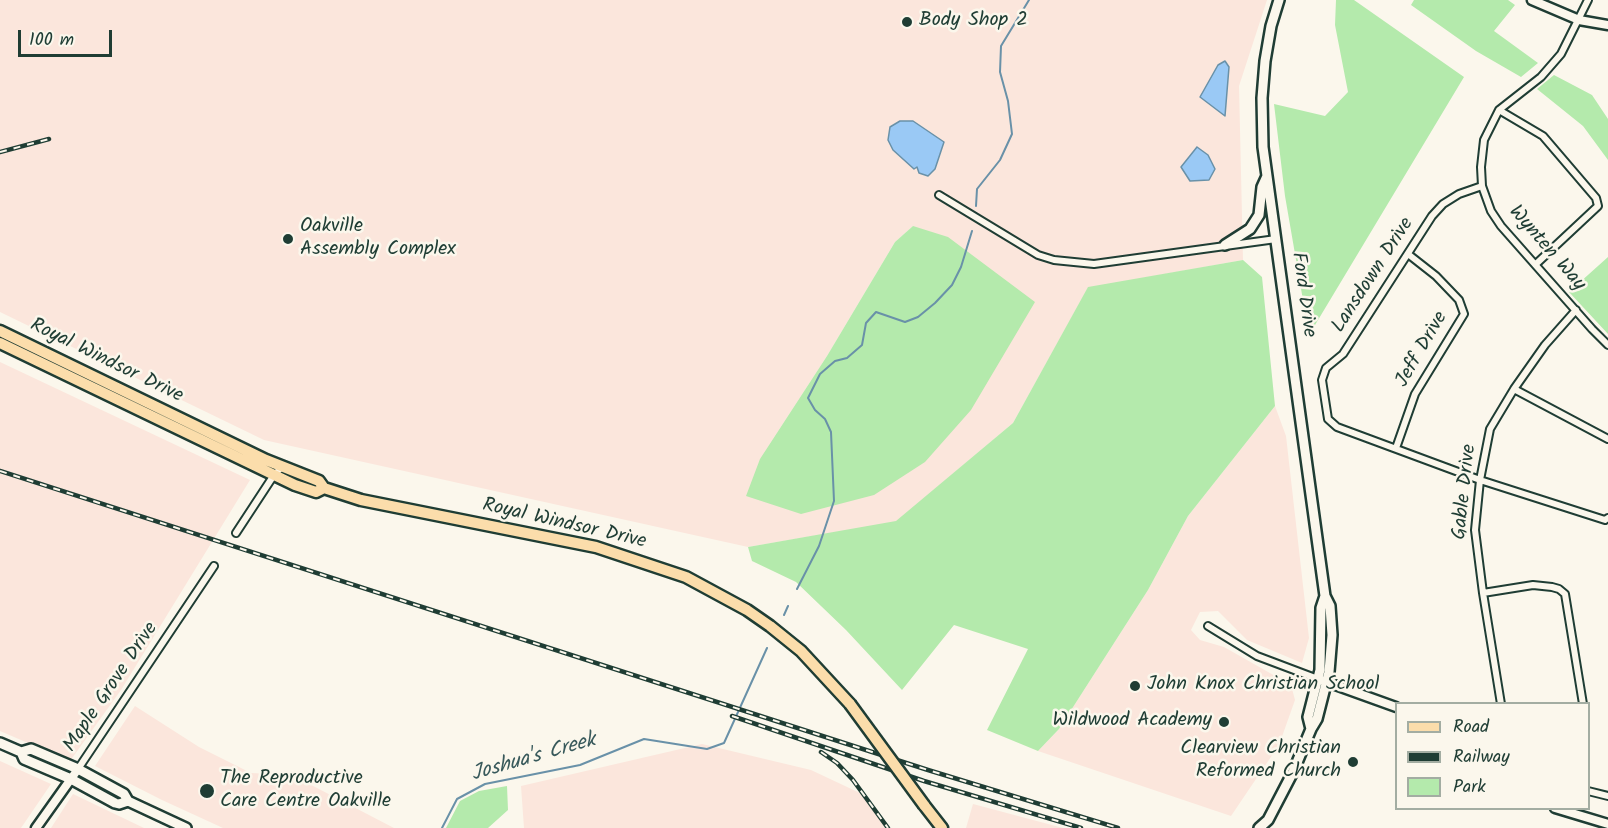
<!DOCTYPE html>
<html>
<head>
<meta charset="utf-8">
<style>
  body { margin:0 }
  #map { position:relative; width:1608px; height:828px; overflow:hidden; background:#fbf7ec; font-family:Kalam,sans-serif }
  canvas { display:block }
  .legend { position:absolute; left:1395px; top:702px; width:195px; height:108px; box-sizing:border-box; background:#fbf7ec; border:2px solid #a3ada2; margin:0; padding:8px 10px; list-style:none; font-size:18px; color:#1f3d34 }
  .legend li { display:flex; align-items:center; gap:12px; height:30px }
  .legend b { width:30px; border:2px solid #a3ada2 }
  .scale { position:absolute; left:18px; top:30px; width:94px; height:27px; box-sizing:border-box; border:3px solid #1f3d34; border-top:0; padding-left:8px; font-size:18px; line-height:21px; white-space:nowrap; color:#1f3d34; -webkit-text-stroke:4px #fbf7ec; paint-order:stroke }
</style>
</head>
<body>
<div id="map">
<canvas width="1608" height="828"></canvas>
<ul class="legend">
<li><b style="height:8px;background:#fbddab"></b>Road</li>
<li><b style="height:8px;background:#1f3d34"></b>Railway</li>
<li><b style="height:16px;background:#b4eaac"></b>Park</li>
</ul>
<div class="scale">100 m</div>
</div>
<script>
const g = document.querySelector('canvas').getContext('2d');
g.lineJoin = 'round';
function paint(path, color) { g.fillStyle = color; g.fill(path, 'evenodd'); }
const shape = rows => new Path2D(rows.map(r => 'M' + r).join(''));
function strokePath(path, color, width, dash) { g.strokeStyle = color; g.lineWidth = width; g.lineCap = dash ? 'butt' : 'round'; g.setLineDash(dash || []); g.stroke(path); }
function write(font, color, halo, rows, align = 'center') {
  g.font = font + ' Kalam,sans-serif'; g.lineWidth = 5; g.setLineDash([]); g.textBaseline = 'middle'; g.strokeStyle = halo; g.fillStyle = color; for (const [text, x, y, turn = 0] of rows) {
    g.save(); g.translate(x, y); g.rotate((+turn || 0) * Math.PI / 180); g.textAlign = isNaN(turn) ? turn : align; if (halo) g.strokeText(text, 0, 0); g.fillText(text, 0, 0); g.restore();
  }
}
const built = shape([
  [0,0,1267,0,1239,86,1243,260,1088,288,1013,423,896,522,748,547,264,440,0,312],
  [913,226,760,459,827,356,895,242],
  [0,362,250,480,121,690,70,761,0,731],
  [1275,406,1286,436,1309,638,1302,663,1247,640,1218,611,1200,612,1191,630,1200,640,1224,647,1291,685,1295,700,1279,745,1231,816,1038,751,1059,729,1148,590,1188,516],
  [135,706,199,747,251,773,292,775,394,828,223,828,162,800,95,766],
  [702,744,811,770,862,794,885,828,524,828,521,786],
  [0,761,51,784,21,828,0,828],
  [73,794,144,828,51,828],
  [973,804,1063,828,966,828]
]);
const green = shape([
  [1336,0,1354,0,1464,77,1309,335,1285,196,1274,104,1325,116,1348,92,1335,25],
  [1414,0,1508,0,1515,5,1494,31,1538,63,1521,77,1476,51,1411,5],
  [1554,75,1592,95,1608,119,1608,160,1583,126,1537,89],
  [913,226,948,237,1035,302,971,410,925,462,874,495,801,514,746,496,760,459,827,356,895,242],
  [1608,257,1608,334,1569,292],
  [1243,260,1262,277,1275,406,1188,516,1148,590,1059,729,1038,751,987,730,1028,649,954,625,902,690,846,630,796,582,752,561,748,547,896,521,1013,423,1088,287],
  [507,786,508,810,488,828,446,828,460,801,479,791]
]);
const water = shape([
  [1225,61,1229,67,1225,116,1200,97,1218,65,1225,61],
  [900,121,913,121,944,142,935,169,928,176,919,173,917,167,914,169,893,150,888,140,890,127,900,121],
  [1197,147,1208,155,1215,169,1209,180,1190,181,1181,167,1197,147]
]);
const stream = shape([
  [976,206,977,189,1000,160,1012,134,1008,101,1000,72,1001,46,1029,0],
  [797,589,819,546,834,501,831,432,825,419,815,410,808,398,820,374,835,361,847,358,862,345,866,323,876,312,905,322,918,317,935,303,952,285,961,267,972,231],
  [784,615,788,606],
  [442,828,457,799,485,784,580,765,644,739,707,749,724,743,767,648]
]);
const minor = shape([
  [1588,0,1561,54,1541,77,1499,110,1484,140,1481,167,1482,186,1491,211,1501,226,1592,329,1608,345],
  [1499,110,1543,136,1596,198,1598,206,1536,264],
  [1482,186,1459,194,1443,204,1432,216,1343,354,1326,368,1322,380,1328,419,1337,427,1480,480,1605,520,1608,518],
  [939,195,1038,255,1054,260,1094,264,1276,239],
  [1514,389,1608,439],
  [1396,448,1415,394,1464,314,1459,300,1436,276,1408,254],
  [236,533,274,475,282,467],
  [1483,593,1533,585,1552,587,1559,589,1565,594,1583,704],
  [1208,626,1257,656,1318,679],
  [1501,704,1483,593,1475,530,1480,480,1490,429,1514,389,1545,345,1576,310],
  [78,769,214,566],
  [1588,791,1608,796]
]);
const tertiary = shape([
  [1532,0,1579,20,1608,25],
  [1321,680,1396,707],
  [1555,808,1608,824],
  [36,828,78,769]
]);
const secondary = shape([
  [1225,245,1250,229,1259,215,1262,187,1267,176],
  [1311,729,1308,717,1320,670,1321,608,1325,596],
  [0,743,21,752,24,759,71,779,115,803,119,804,128,801],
  [21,752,31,749,78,769,124,794,128,801,186,828],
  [1259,828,1268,820,1293,772,1311,729,1317,719,1329,672,1332,635,1330,606,1325,596,1263,147,1262,98,1265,61,1271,26,1279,0]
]);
const primary = shape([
  [0,331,266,460,319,481,324,488,361,500,596,547,686,577,747,610,770,626,801,651,850,704],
  [0,343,295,485,316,492,324,488],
  [924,805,942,828]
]);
const rail = shape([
  [0,152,49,139],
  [0,471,928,770,1118,828],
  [732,716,924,781,1081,828],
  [821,752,837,763,853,780,888,828]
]);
const primaryBridge = shape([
  [850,704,924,805]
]);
const markers = [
  [907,22,6,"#1f3d34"],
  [288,239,6,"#1f3d34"],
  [1135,686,6,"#1f3d34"],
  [1224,722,6,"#1f3d34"],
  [1353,762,6,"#1f3d34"],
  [207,791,8,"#1f3d34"]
];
const poiNames = [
  ["Body Shop 2",919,22],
  ["Oakville",300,228],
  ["Assembly Complex",300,251],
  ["John Knox Christian School",1147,686],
  ["Wildwood Academy",1212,722,"right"],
  ["Clearview Christian",1341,750,"right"],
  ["Reformed Church",1341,773,"right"],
  ["The Reproductive",220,780],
  ["Care Centre Oakville",220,803]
];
const streetNames = [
  ["Wynten Way",1546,249,49],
  ["Lansdown Drive",1374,276,-57],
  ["Ford Drive",1302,295,82],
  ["Jeff Drive",1423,350,-60],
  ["Royal Windsor Drive",106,362,26],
  ["Gable Drive",1466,492,-84],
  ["Royal Windsor Drive",564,525,13],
  ["Maple Grove Drive",112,688,-56]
];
const waterNames = [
  ["Joshua's Creek",534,759,-16]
];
paint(built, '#fbe6dc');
paint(green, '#b4eaac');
paint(water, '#9ac9f5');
strokePath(water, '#6991a8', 1.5);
strokePath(stream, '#6991a8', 2);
strokePath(minor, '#1f3d34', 10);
strokePath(tertiary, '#1f3d34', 13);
strokePath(secondary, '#1f3d34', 14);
strokePath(primary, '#1f3d34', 15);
strokePath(minor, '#fbf7ec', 6);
strokePath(tertiary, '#fbf7ec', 8);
strokePath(secondary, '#fbf7ec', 9);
strokePath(primary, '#fbddab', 10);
strokePath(rail, '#1f3d34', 4.5);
strokePath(rail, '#fbf7ec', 2, [7]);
strokePath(primaryBridge, '#1f3d34', 15, []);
strokePath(primaryBridge, '#fbddab', 10);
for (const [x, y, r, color] of markers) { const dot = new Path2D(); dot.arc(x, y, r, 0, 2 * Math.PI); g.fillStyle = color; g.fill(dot); strokePath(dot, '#fbf7ec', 2); }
write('20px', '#1f3d34', '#fbf7ec', poiNames, 'left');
write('20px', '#1f3d34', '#fbf7ec', streetNames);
write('italic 21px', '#38595b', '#fbf7ec', waterNames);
</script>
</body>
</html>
